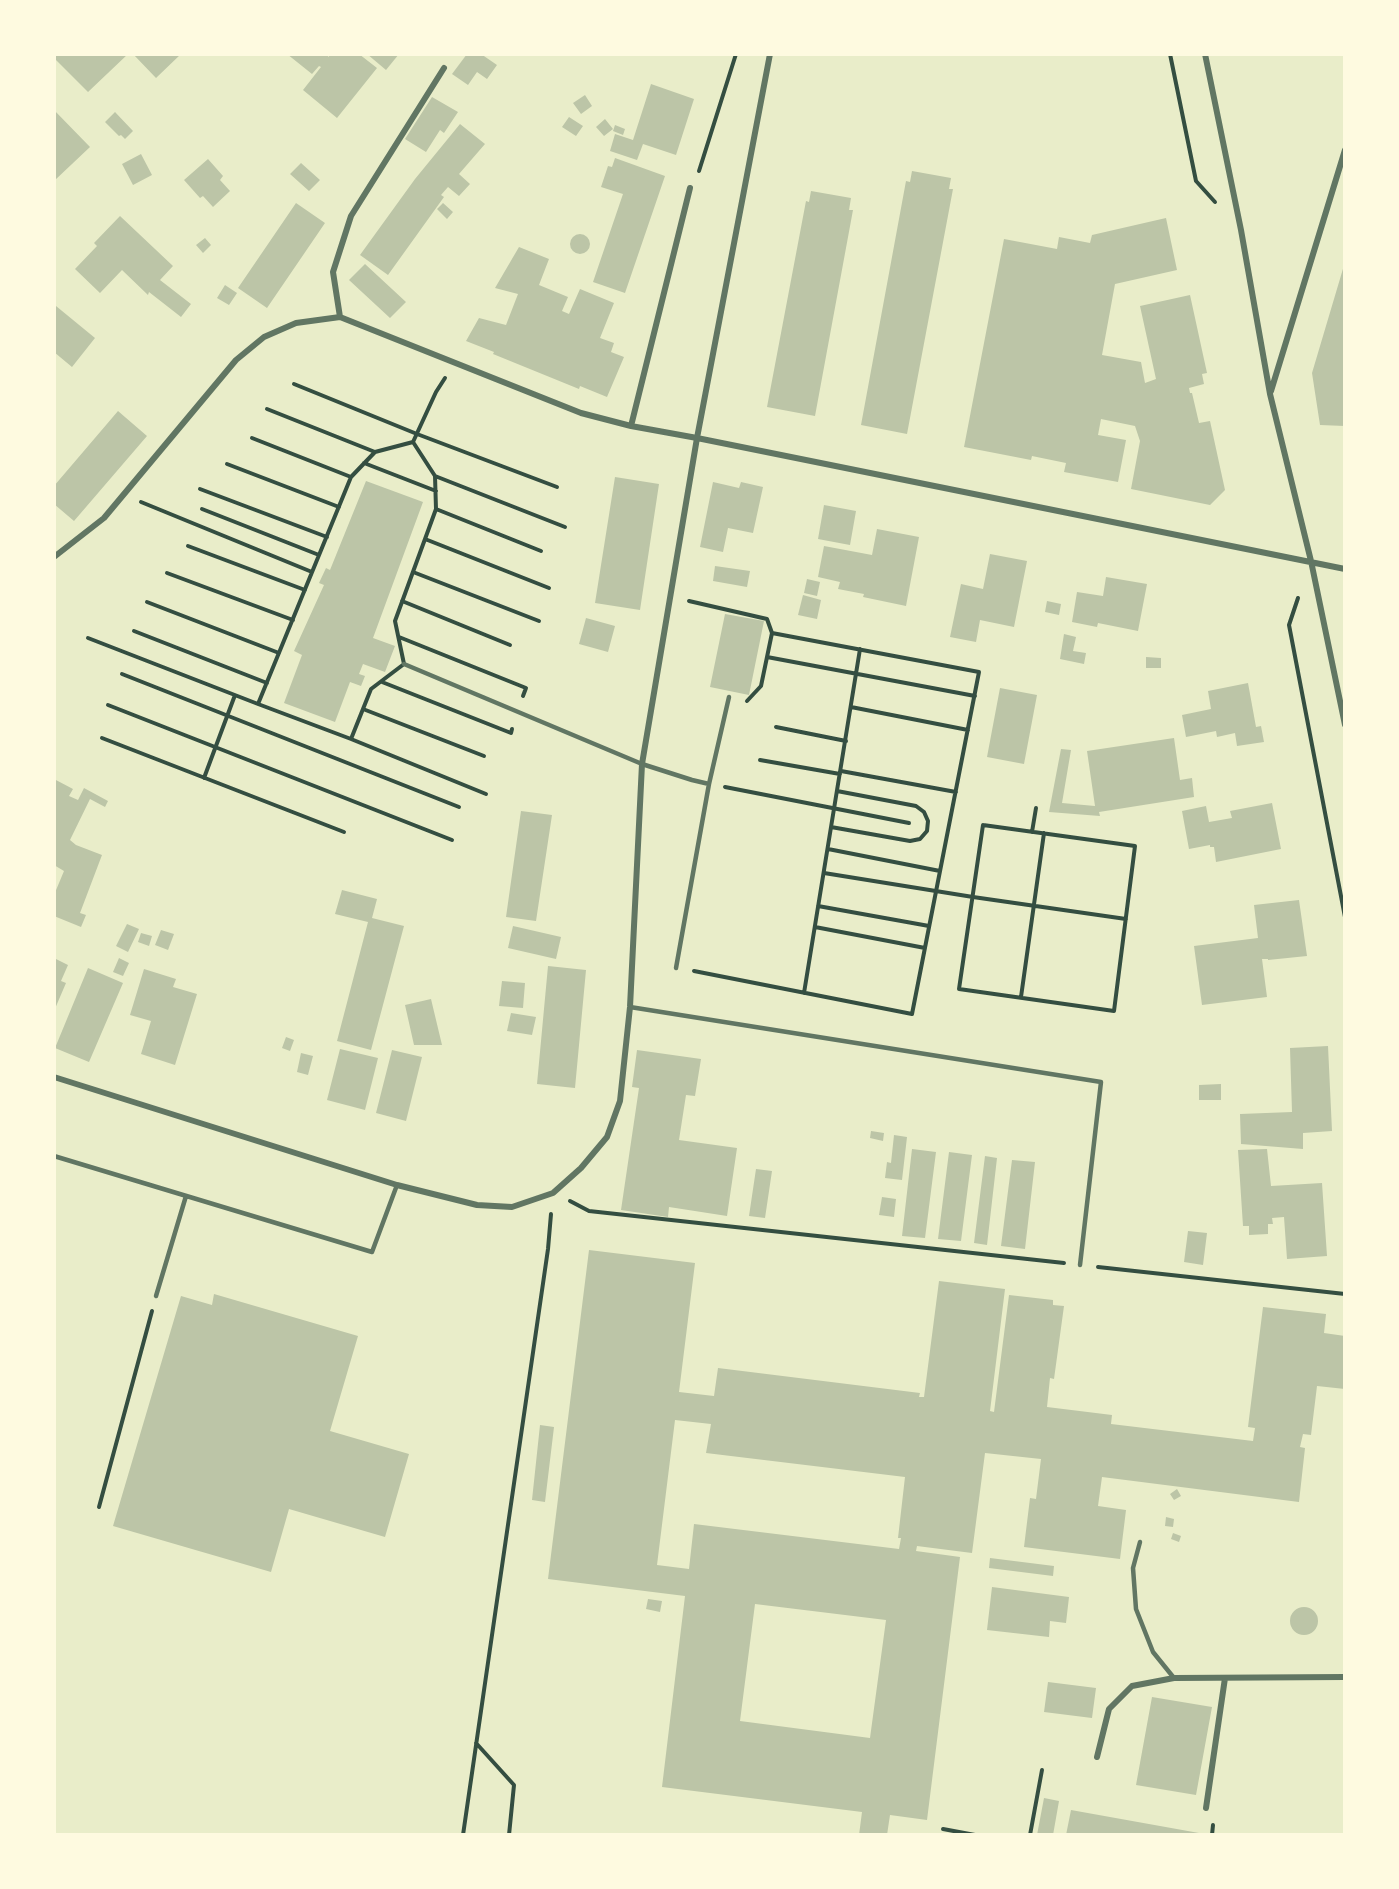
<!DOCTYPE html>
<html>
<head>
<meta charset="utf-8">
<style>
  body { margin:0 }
  #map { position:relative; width:1399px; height:1889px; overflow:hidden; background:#e9edc9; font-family:Poppins,sans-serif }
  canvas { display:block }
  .frame { position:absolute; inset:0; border:56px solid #fefae0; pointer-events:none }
</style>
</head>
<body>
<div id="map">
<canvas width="1399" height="1889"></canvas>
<div class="frame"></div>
</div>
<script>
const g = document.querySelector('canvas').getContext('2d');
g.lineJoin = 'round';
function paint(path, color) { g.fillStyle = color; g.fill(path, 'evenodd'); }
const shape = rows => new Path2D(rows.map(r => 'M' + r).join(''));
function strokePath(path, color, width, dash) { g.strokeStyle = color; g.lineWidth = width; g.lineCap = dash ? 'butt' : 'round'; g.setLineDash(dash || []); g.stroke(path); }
const building = shape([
  [58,54,128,54,88,92,54,58],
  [133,54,181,54,156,78],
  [287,54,328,54,328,57,331,54,359,54,377,68,337,118,303,90,321,67,319,66,312,74],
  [367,54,399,54,386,70],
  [467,54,481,54,497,65,487,79,477,72,468,85,452,74],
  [651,84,694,99,676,155,643,144,637,160,610,151,615,134,633,140],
  [585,95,592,106,581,114,573,103],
  [432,97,458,112,444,133,440,130,426,152,405,139],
  [54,110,90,147,54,181],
  [115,112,133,131,125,139,121,135,119,136,105,122],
  [569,117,583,126,576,136,562,127],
  [605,119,613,129,604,136,596,127],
  [460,124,485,144,459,174,470,184,459,196,448,187,441,195,444,197,388,275,360,255,415,179],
  [615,125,625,129,623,135,613,131],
  [141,154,152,175,133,185,122,164],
  [615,158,665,176,625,293,593,282,623,194,601,187,608,166,612,167],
  [208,159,223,176,220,180,230,191,213,207,203,196,200,198,184,180],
  [301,163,320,180,309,191,290,174],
  [912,171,951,178,949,189,953,189,907,434,861,425,906,181,910,182],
  [811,191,851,198,849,210,853,210,815,416,767,407,806,201,809,202],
  [296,203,325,223,267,308,238,288],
  [443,203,453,212,447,219,437,209],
  [120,216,173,266,160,280,191,304,181,317,149,292,148,295,122,270,100,293,75,269,97,246,94,243],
  [1166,218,1177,270,1115,284,1102,355,1141,362,1145,383,1156,379,1140,306,1190,295,1207,373,1202,374,1204,384,1189,388,1190,393,1192,393,1199,423,1210,421,1225,490,1210,505,1131,489,1140,441,1135,426,1101,419,1098,435,1126,440,1118,482,1064,472,1066,463,1032,456,1031,460,964,447,1004,239,1057,249,1059,237,1090,243,1092,235],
  '570 244a10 10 0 1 1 20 0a10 10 0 1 1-20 0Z',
  [205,238,211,245,203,253,196,245],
  [519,247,549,259,539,285,568,297,562,311,569,314,580,289,614,303,600,338,614,343,611,352,624,357,607,397,580,386,579,389,493,354,494,352,466,341,479,318,506,325,518,294,495,288],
  [1345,262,1345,426,1320,425,1312,373],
  [365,264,406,302,390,318,349,280],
  [225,285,237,293,229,305,217,298],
  [56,306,95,338,72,367,54,352,54,309],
  [118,411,147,436,74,521,54,504,54,486],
  [615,477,659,484,640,610,595,603],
  [366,481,423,502,373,638,395,646,385,672,363,664,359,674,365,676,361,686,350,682,335,722,284,703,302,655,294,651,324,585,319,583,326,568,330,570],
  [713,482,739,488,741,482,763,487,753,533,728,528,723,552,700,547],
  [824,505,856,511,850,545,818,539],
  [877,529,919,537,906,606,863,597,864,594,838,589,840,582,818,577,824,546,872,555],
  [990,554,1027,561,1014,627,980,620,976,642,950,637,961,584,983,589],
  [715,566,750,571,747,587,713,581],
  [1106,577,1147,584,1138,631,1098,623,1097,627,1072,622,1077,592,1103,596],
  [807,579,820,582,817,596,804,593],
  [803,595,821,600,817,619,798,615],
  [1047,601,1061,604,1059,615,1045,612],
  [725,614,764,621,749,695,710,687],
  [586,618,615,626,608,652,579,644],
  [1064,634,1076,637,1073,651,1086,653,1084,664,1060,659],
  [1146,657,1161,658,1161,668,1146,668],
  [1248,683,1256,727,1261,726,1264,742,1237,746,1235,733,1217,737,1216,731,1186,737,1182,715,1211,709,1208,691],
  [1000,688,1037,695,1024,764,987,757],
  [1174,738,1180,780,1192,778,1194,797,1099,812,1100,816,1049,812,1061,749,1071,750,1062,803,1095,806,1087,751],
  [54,779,73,789,69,796,78,800,84,788,108,801,105,807,90,799,70,840,76,845,102,855,80,913,86,915,81,927,54,916,54,895,64,871,54,865],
  [1272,803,1281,849,1216,862,1214,847,1210,847,1210,845,1189,849,1182,811,1206,806,1209,822,1232,818,1230,811],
  [521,811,552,815,536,921,506,917],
  [342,890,377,899,372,918,404,926,371,1050,337,1041,368,922,335,914],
  [1299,900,1307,956,1268,960,1268,959,1262,959,1267,997,1202,1005,1194,946,1258,938,1254,905],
  [127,924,139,929,128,952,116,946],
  [513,926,561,937,556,959,508,948],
  [161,930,174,934,168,950,155,945],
  [141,933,152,936,149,946,138,942],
  [54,958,68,965,61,981,66,983,54,1011],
  [119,958,129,963,123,976,113,972],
  [548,966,586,970,575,1088,537,1084],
  [88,968,123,983,89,1062,55,1048],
  [144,969,176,979,173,987,197,994,175,1065,141,1054,151,1021,130,1015],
  [502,981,525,983,523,1008,499,1006],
  [431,999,442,1045,414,1045,405,1005],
  [511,1013,536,1017,532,1035,507,1031],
  [286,1037,294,1040,290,1051,282,1048],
  [1328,1046,1332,1131,1303,1133,1303,1149,1241,1144,1240,1114,1292,1112,1290,1048],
  [340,1049,378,1058,365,1110,327,1100],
  [392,1050,422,1057,406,1121,376,1113],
  [637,1050,701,1059,695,1096,686,1095,679,1140,737,1148,727,1216,669,1207,668,1217,621,1210,639,1088,632,1087],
  [301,1053,313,1056,308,1075,297,1072],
  [1221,1084,1221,1100,1199,1100,1199,1085],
  [871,1131,884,1133,883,1141,870,1138],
  [894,1135,907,1137,902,1180,885,1178,887,1162,891,1163],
  [912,1149,936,1152,925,1238,902,1236],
  [1267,1149,1271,1186,1322,1183,1327,1256,1287,1259,1284,1217,1272,1218,1273,1224,1268,1224,1268,1234,1249,1235,1249,1226,1243,1226,1238,1150],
  [949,1152,972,1155,961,1241,938,1239],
  [985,1156,997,1158,987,1245,974,1243],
  [1012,1160,1035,1162,1025,1249,1001,1246],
  [756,1169,772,1171,765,1218,749,1216],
  [882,1197,896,1199,894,1217,879,1215],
  [1188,1231,1207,1233,1203,1265,1184,1262],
  [589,1250,695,1263,679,1392,714,1396,718,1368,920,1393,919,1397,924,1397,939,1281,1005,1289,990,1411,994,1412,1009,1295,1053,1300,1053,1305,1064,1306,1054,1379,1050,1378,1047,1407,1112,1415,1111,1424,1253,1441,1255,1428,1248,1427,1263,1307,1326,1314,1324,1333,1345,1336,1345,1389,1317,1386,1311,1435,1303,1434,1300,1447,1305,1448,1299,1502,1102,1477,1098,1506,1126,1510,1120,1559,1024,1547,1030,1498,1036,1499,1041,1459,985,1453,972,1553,917,1546,916,1551,960,1557,927,1820,890,1815,887,1835,859,1835,862,1812,662,1787,685,1596,548,1579],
  [675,1420,711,1424,706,1453,905,1477,898,1538,901,1538,899,1549,694,1524,689,1569,657,1565],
  [755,1604,886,1620,870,1738,740,1721],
  [214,1294,358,1336,330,1431,409,1454,385,1537,289,1509,271,1572,113,1526,181,1296,212,1305],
  [540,1425,554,1427,545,1502,532,1500],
  [1177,1489,1181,1496,1174,1500,1170,1494],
  [1166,1517,1174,1519,1173,1527,1165,1526],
  [1173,1533,1181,1536,1179,1542,1171,1539],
  [990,1558,1054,1566,1053,1576,989,1568],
  [992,1587,1069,1597,1066,1623,1050,1621,1049,1637,987,1630],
  [648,1599,662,1601,660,1612,646,1609],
  '1290 1621a14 14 0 1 1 28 0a14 14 0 1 1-28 0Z',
  [1048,1682,1096,1688,1092,1718,1044,1712],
  [1152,1697,1212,1707,1196,1795,1136,1785],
  [1044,1798,1059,1801,1053,1835,1037,1835],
  [1071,1810,1199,1833,1199,1835,1066,1835]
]);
const path = shape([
  [1170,54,1196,181,1215,202],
  [699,171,736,54],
  [294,384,417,434,557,487],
  [267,409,375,452],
  [252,438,351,477],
  [413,442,435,476,436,509,395,621,404,664,371,689,351,739,258,704,351,477,375,452,413,442],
  [413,442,436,392,445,378],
  [364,463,436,491],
  [227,464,339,507],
  [435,476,565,527],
  [200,489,327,537],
  [141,502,312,572],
  [202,509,319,555],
  [436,509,541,551],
  [425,539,549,588],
  [188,546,305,590],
  [413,572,539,621],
  [167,573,293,620],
  [1298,598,1289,625,1345,917],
  [402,601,510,645],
  [689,601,767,619,772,633],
  [147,602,279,653],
  [134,631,267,683],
  [399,637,526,688,523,696],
  [88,638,258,704],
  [767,657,975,696],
  [122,674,459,807],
  [382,682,511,733,512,729],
  [108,705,452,840],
  [851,707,968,730],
  [363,709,484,756],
  [776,727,846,741],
  [102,738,344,832],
  [351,739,486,794],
  [760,760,840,774],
  [841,771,956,792],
  [204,778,235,695],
  [725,787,909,823],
  [983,825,1135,846,1114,1011,959,989,983,825],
  [831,827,910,841,920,839,927,831,928,821,924,812,916,806,837,791],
  [1032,832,1036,808],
  [828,849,940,871],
  [824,873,973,897,1126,919],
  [818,906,929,926],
  [815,927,925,948],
  [694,971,912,1014,979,672,772,633,761,686,747,701],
  [804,993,860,649],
  [1021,997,1044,833],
  [570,1201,589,1211,1064,1263],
  [1098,1267,1345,1294],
  [99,1507,152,1311],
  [476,1743,514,1785,509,1835],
  [943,1829,975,1835],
  [463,1835,548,1249,551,1214],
  [1030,1835,1042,1770],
  [1212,1835,1213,1825]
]);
const service = shape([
  [404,664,642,764,692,780,709,784],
  [676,968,709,784,729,697],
  [630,1007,1101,1082,1080,1265],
  [54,1156,372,1252,397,1185],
  [156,1296,186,1196],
  [1140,1542,1133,1568,1136,1609,1153,1652,1174,1678]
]);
const minor = shape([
  [1205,54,1241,230,1270,394,1311,561,1345,725],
  [340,317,333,272,351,216,444,68],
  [1271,391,1345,150],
  [631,426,690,188],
  [54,557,104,518,236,360,264,337,296,323,340,317,581,413,631,426,697,438,1345,569],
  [54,1077,397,1185,477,1205,512,1207,553,1193,581,1168,607,1137,620,1101,630,1007,642,764,697,438,770,54],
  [1097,1757,1109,1709,1132,1686,1174,1678,1345,1677],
  [1206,1808,1225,1678]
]);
paint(building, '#bcc5a7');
strokePath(path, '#344e41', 4);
strokePath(service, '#617663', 4.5);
strokePath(minor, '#617663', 6);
</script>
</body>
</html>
